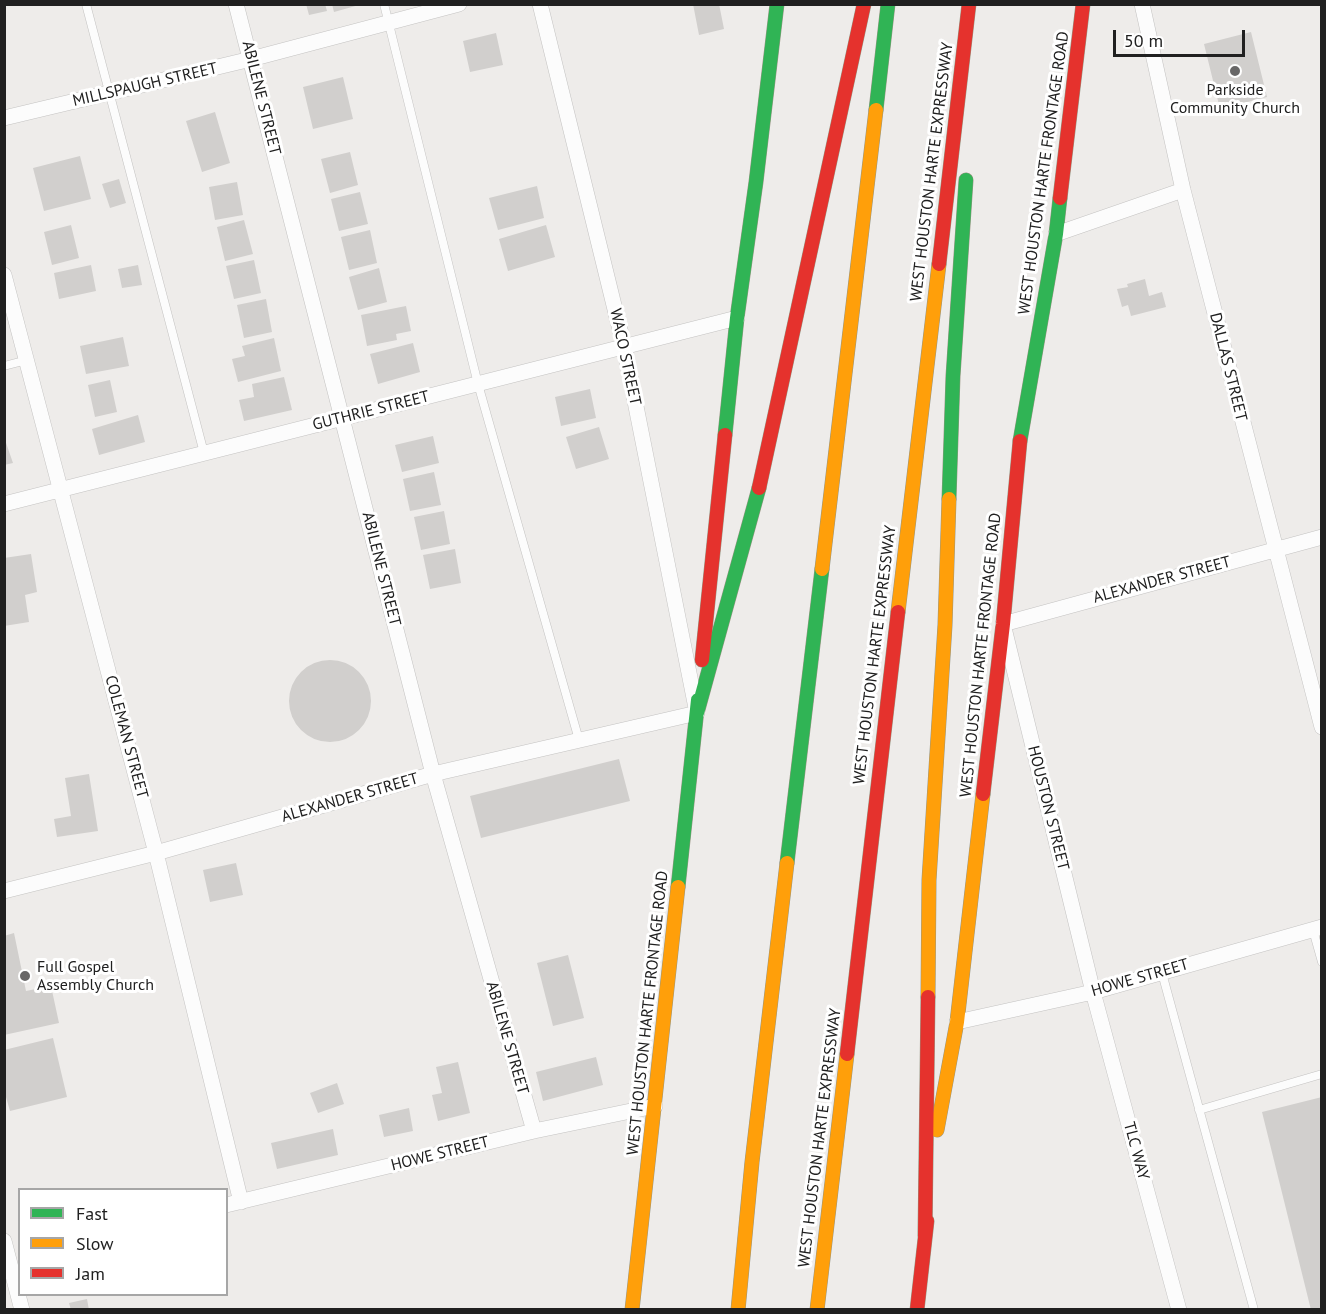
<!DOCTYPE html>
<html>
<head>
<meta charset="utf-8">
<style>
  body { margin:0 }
  #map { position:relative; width:1326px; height:1314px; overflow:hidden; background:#eeecea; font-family:"PT Sans",sans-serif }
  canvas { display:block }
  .frame { position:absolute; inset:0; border:6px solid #202020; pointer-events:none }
  .legend { position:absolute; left:18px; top:1188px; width:210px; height:108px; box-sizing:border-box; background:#fff; border:2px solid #a6a6a6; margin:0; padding:8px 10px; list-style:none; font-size:18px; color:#202020 }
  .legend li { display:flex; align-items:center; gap:12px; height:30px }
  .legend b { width:30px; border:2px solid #a6a6a6 }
  .scale { position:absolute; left:1113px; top:30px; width:132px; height:27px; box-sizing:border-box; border:3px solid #202020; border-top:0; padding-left:8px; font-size:18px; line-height:21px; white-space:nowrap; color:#202020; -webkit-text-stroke:4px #fff; paint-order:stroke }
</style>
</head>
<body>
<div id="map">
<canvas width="1326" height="1314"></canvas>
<div class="frame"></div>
<ul class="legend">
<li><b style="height:8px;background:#30b455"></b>Fast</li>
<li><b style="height:8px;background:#ff9f0a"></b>Slow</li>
<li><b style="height:8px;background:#e5322d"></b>Jam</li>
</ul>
<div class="scale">50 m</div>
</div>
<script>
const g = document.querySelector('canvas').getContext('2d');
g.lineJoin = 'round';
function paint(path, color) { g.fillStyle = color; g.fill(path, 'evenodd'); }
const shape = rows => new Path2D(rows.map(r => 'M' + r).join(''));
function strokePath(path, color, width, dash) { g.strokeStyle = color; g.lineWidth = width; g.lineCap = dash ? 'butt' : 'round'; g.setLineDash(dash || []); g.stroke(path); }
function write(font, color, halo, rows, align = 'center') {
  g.font = font + ' "PT Sans",sans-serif'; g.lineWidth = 6; g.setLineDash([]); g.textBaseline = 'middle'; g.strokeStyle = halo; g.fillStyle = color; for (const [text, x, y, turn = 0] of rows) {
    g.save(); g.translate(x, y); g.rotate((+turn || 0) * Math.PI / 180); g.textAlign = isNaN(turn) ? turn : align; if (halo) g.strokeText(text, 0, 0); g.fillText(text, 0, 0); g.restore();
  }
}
const building = shape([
  [306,4,325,4,327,11,309,15],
  [332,4,359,4,359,5,334,12],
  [693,4,719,4,724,29,699,35],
  [1251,32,1267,97,1220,109,1204,44],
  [496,33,503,65,470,72,463,41],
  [343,77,353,119,313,129,303,87],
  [215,112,230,163,202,172,186,121],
  [350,152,358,185,330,193,321,159],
  [80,156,91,199,44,211,33,168],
  [119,179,126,203,110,208,102,184],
  [237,182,243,215,215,220,209,187],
  [537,186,544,218,498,230,489,198],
  [360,192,368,224,339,231,331,199],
  [244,220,253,254,225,261,217,227],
  [71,225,79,258,52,265,44,232],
  [546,225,555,257,508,271,499,239],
  [370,230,377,263,349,270,341,237],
  [254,260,261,293,234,299,226,266],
  [91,265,96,291,59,299,54,273],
  [138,265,142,285,122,288,118,269],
  [379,268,387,302,358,310,349,277],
  [1145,279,1149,296,1162,292,1166,307,1131,316,1128,305,1122,307,1117,289,1128,287,1127,284],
  [266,299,272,332,244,338,237,305],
  [406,306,411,331,396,334,397,340,367,346,361,315],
  [123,337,129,366,86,374,80,346],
  [274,338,281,371,238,382,232,359,245,356,242,346],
  [413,343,420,372,378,384,370,354],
  [284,377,292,410,244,421,239,400,254,397,252,384],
  [110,380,117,412,95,417,88,385],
  [590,389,596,418,561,426,555,397],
  [138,415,145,442,99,455,92,429],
  [599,427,609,459,576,469,566,437],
  [433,436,439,463,402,472,395,445],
  [4,437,13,463,4,465],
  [434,472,441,505,410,511,403,479],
  [444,511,450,544,421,550,414,517],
  [455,549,461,583,430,589,423,555],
  [31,554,37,592,25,595,29,622,4,626,4,558],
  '289 701a41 41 0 1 1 82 0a41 41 0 1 1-82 0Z',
  [619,759,630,801,481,838,470,796],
  [89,774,98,831,57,837,54,819,71,816,65,778],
  [236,863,243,895,210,902,203,870],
  [14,933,26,991,51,986,59,1023,4,1035,4,936],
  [568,955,584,1018,553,1026,537,963],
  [53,1038,67,1097,10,1111,4,1090,4,1050],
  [596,1057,603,1085,543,1101,536,1072],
  [458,1062,470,1113,438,1121,432,1095,442,1093,436,1067],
  [337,1083,344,1104,318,1113,310,1093],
  [1322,1097,1322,1310,1311,1310,1262,1112],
  [409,1108,413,1131,384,1137,379,1115],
  [333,1129,338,1155,277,1169,271,1143],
  [87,1299,89,1310,71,1310,69,1303]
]);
const lane = shape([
  [86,4,204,453],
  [384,4,478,384,579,740],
  [4,366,27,360],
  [1313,930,1322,962],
  [1162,973,1254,1310],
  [1199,1110,1322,1074]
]);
const street = shape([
  [236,4,433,774,534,1131],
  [1142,4,1183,190,1322,727],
  [4,118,251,59,459,4],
  [1056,234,1183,190],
  [4,275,156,853,241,1202],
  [4,504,737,318],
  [4,891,156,853,433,774,697,713,624,346,540,4],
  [957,1022,1093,992,1322,927],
  [226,1205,534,1131,655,1106],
  [4,1241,22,1310],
  [1179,1310,1093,992,1003,624,1322,537]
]);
const fast = shape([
  [876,110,888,4],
  [725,435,737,318,756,182,777,4],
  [1020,441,1056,234,1060,198],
  [949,499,953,376,966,180],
  [697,713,759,488],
  [787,863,822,569],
  [678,887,698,700]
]);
const slow = shape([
  [822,569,876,110],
  [898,612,939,264],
  [928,997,929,880,945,625,949,499],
  [937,1130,957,1022,983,794],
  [632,1310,678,887],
  [738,1310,752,1162,787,863],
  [817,1310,847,1054]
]);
const jam = shape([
  [1060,198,1083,4],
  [939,264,969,4],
  [759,488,864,4],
  [702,660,725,435],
  [983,794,1003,624,1020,441],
  [847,1054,898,612],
  [925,1236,928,997],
  [917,1310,927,1221]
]);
const markers = [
  [1235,71,6,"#686767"],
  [25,976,6,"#686767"]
];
const streetNames = [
  ["MILLSPAUGH STREET",145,85,-13],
  ["ABILENE STREET",261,98,76],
  ["WEST HOUSTON HARTE EXPRESSWAY",932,172,-83],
  ["WEST HOUSTON HARTE FRONTAGE ROAD",1044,173,-82],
  ["WACO STREET",625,357,78],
  ["DALLAS STREET",1228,367,76],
  ["GUTHRIE STREET",371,411,-14],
  ["ABILENE STREET",381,569,76],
  ["ALEXANDER STREET",1162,580,-15],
  ["WEST HOUSTON HARTE EXPRESSWAY",875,655,-83],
  ["WEST HOUSTON HARTE FRONTAGE ROAD",981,655,-84],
  ["COLEMAN STREET",126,737,75],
  ["ALEXANDER STREET",350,798,-16],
  ["HOUSTON STREET",1048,808,76],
  ["HOWE STREET",1140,978,-16],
  ["WEST HOUSTON HARTE FRONTAGE ROAD",648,1013,-84],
  ["ABILENE STREET",507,1038,74],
  ["WEST HOUSTON HARTE EXPRESSWAY",820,1138,-83],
  ["TLC WAY",1136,1151,75],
  ["HOWE STREET",440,1154,-14]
];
const poiNames = [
  ["Parkside",1235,90],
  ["Community Church",1235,108],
  ["Full Gospel",37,967,"left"],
  ["Assembly Church",37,985,"left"]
];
paint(building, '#d1cfcd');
strokePath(lane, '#c4c3c2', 9);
strokePath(street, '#c4c3c2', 16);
strokePath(fast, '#969683', 15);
strokePath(slow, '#969683', 15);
strokePath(jam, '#969683', 15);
strokePath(lane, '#fcfcfc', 8);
strokePath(street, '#fcfcfc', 15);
strokePath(fast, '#30b455', 14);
strokePath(slow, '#ff9f0a', 14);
strokePath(jam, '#e5322d', 14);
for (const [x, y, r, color] of markers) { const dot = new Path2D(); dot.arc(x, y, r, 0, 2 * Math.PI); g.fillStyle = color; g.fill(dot); strokePath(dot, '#fff', 2); }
write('16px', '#202020', '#fff', streetNames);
write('16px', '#202020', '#fff', poiNames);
</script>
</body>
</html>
